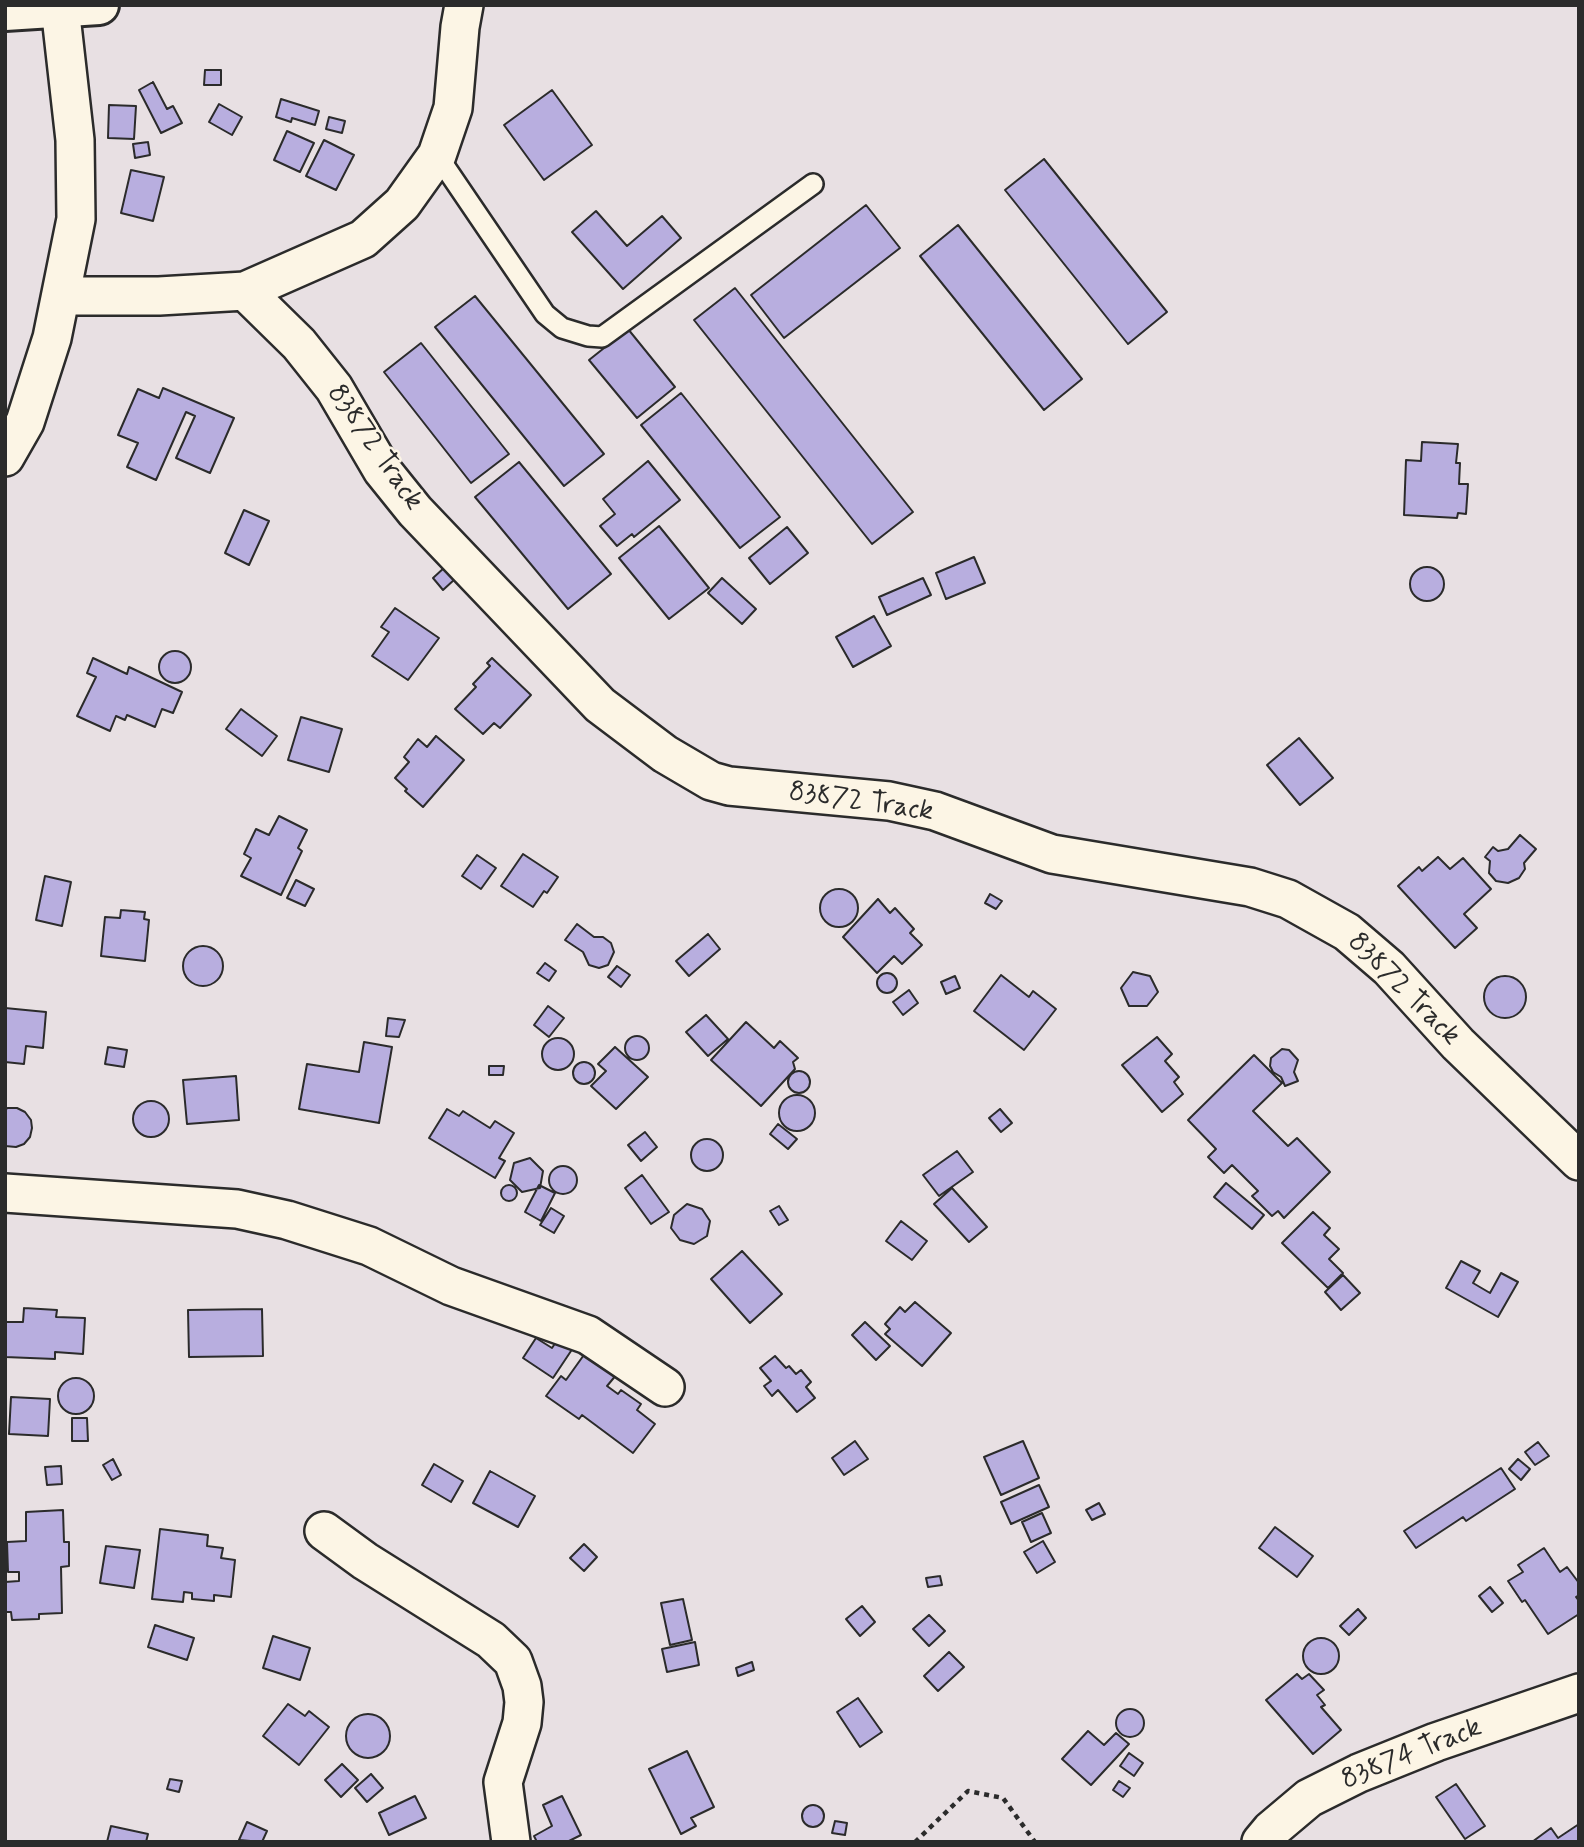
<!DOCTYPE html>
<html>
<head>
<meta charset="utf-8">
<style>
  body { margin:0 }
  #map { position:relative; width:1584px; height:1847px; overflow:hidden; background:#e8e0e3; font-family:Mynerve,sans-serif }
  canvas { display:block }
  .frame { position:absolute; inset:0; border:7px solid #2b2b2b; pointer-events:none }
</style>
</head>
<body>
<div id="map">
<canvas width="1584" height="1847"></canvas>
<div class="frame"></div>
</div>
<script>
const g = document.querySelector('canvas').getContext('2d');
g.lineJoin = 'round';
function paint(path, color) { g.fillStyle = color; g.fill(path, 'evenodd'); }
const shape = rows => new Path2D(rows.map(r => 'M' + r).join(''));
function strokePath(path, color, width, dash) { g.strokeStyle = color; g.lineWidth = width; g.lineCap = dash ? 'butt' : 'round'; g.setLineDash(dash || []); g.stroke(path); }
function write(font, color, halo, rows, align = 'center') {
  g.font = font + ' Mynerve,sans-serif'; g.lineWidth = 5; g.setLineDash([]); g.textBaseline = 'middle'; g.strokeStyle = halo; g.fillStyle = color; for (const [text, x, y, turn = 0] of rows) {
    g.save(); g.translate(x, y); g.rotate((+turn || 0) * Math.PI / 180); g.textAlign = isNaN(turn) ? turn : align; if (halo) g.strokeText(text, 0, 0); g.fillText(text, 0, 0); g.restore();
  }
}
const building = shape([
  [205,70,221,70,221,85,204,85,205,70],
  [153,82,167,109,173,106,182,123,161,133,139,90,153,82],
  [552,90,592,145,544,180,504,125,552,90],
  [281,99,319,111,315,125,292,118,291,122,276,117,281,99],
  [219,104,242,117,232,135,209,122,219,104],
  [109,105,136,106,134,139,108,138,109,105],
  [329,117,345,121,342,133,326,129,329,117],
  [287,131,314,143,300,172,274,160,287,131],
  [324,140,354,155,336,190,306,176,324,140],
  [148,142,150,155,135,158,133,144,148,142],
  [1044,159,1167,312,1128,344,1005,190,1044,159],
  [131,170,164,177,153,221,121,213,131,170],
  [866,205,900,248,784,338,751,295,866,205],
  [596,211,627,246,662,216,681,238,623,289,572,232,596,211],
  [958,225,1082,379,1044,410,920,256,958,225],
  [735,288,913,512,872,544,694,320,735,288],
  [475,296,604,454,564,486,435,327,475,296],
  [628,329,675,387,637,418,589,360,628,329],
  [421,343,509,454,471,483,384,372,421,343],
  [163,388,234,418,210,473,176,458,195,416,186,412,156,480,127,467,138,443,118,435,138,389,159,398,163,388],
  [681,393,780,517,740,548,641,425,681,393],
  [1422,442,1458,444,1456,463,1460,463,1459,484,1468,484,1466,514,1458,513,1457,518,1404,515,1406,460,1421,461,1422,442],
  [648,461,680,500,634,537,632,534,617,546,600,526,615,514,603,499,648,461],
  [519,462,611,574,568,609,475,497,519,462],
  [244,510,269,521,249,565,225,553,244,510],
  [659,526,709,588,669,619,619,558,659,526],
  [787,527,808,553,770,584,749,558,787,527],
  [974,557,985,583,946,599,936,573,974,557],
  '1410 584a17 17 0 1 1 34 0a17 17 0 1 1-34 0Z',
  [445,567,455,579,443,590,433,578,445,567],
  [722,578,756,609,742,624,708,593,722,578],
  [923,578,931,595,887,615,879,597,923,578],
  [395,608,439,638,408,680,372,656,389,632,381,627,395,608],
  [874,616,891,646,853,667,836,637,874,616],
  '159 667a16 16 0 1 1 32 0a16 16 0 1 1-32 0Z',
  [93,658,127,674,129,667,182,692,173,713,162,709,155,727,127,715,125,720,116,716,110,731,77,716,96,677,87,673,93,658],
  [492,658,531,695,500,728,494,723,483,734,455,709,476,687,473,684,490,666,487,663,492,658],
  [241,709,277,736,262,756,226,729,241,709],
  [301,717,342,729,329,772,288,760,301,717],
  [436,736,464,760,423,807,405,791,407,789,395,778,409,762,404,757,418,739,427,747,436,736],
  [1299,738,1333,778,1300,805,1267,765,1299,738],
  [279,816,307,830,298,848,302,851,281,895,241,876,251,858,244,854,256,829,269,835,279,816],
  [1520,835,1536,849,1524,863,1525,869,1519,878,1508,883,1496,881,1489,873,1490,861,1485,857,1493,847,1498,851,1508,849,1520,835],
  [523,854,558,877,547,893,544,891,533,907,501,886,523,854],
  [477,855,496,868,481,889,462,876,477,855],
  [1438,857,1450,869,1463,858,1491,889,1464,914,1477,928,1455,948,1398,886,1419,867,1422,871,1438,857],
  [45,876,71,882,62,926,36,920,45,876],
  [296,880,314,889,305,906,287,898,296,880],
  '820 908a19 19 0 1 1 38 0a19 19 0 1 1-38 0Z',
  [990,894,1002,901,996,909,985,903,990,894],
  [878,899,890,913,895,908,914,929,910,933,922,945,902,964,894,956,877,973,843,937,878,899],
  [121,910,145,912,144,919,149,920,145,961,101,956,105,917,120,918,121,910],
  [577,924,594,937,603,937,611,943,614,952,608,965,599,968,589,965,583,952,565,940,577,924],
  [708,934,720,949,689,976,676,961,708,934],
  '183 966a20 20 0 1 1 40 0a20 20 0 1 1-40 0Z',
  [545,963,556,971,549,981,537,973,545,963],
  [617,966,630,975,621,987,608,977,617,966],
  [1133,972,1150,976,1158,992,1147,1006,1129,1006,1121,988,1133,972],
  '877 983a10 10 0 1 1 20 0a10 10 0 1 1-20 0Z',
  [1001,975,1029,997,1033,991,1056,1009,1024,1050,974,1011,1001,975],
  [955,976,960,988,946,994,941,982,955,976],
  '1484 997a21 21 0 1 1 42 0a21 21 0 1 1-42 0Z',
  [909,990,918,1003,903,1015,893,1002,909,990],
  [548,1006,564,1018,549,1037,534,1025,548,1006],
  [5,1008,46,1012,43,1048,26,1046,24,1064,5,1062,5,1008],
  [706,1015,728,1039,708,1056,686,1032,706,1015],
  [388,1018,405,1020,399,1037,386,1036,388,1018],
  [746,1022,774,1048,780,1041,798,1058,793,1062,795,1069,761,1106,711,1060,746,1022],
  '625 1048a12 12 0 1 1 24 0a12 12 0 1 1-24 0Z',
  [1157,1037,1172,1054,1165,1061,1179,1077,1174,1082,1183,1094,1162,1112,1122,1065,1157,1037],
  '542 1054a16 16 0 1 1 32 0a16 16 0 1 1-32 0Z',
  [364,1042,392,1047,379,1123,299,1109,307,1064,359,1072,364,1042],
  [108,1047,127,1050,124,1067,105,1064,108,1047],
  [615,1047,648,1077,616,1109,591,1086,606,1071,598,1064,615,1047],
  [1282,1049,1289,1050,1298,1060,1294,1072,1298,1081,1285,1086,1281,1077,1273,1072,1270,1066,1271,1058,1282,1049],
  [1254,1055,1282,1083,1253,1111,1288,1146,1297,1138,1330,1172,1284,1218,1278,1211,1272,1216,1252,1196,1258,1191,1232,1165,1224,1173,1208,1157,1216,1149,1188,1120,1254,1055],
  '573 1073a11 11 0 1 1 22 0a11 11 0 1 1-22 0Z',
  [489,1066,504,1066,503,1075,489,1075,489,1066],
  '788 1082a11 11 0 1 1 22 0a11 11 0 1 1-22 0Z',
  [236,1076,239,1120,187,1124,183,1080,236,1076],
  '779 1113a18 18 0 1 1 36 0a18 18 0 1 1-36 0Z',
  '133 1119a18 18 0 1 1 36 0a18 18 0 1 1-36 0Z',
  [8,1108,17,1108,25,1112,31,1120,32,1128,30,1137,24,1144,16,1147,5,1146,5,1109,8,1108],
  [447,1109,459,1116,463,1111,490,1128,495,1121,514,1133,499,1158,505,1161,495,1178,429,1138,447,1109],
  [1000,1109,1012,1123,1001,1132,989,1118,1000,1109],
  [778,1124,797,1139,788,1149,770,1134,778,1124],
  [645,1132,657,1147,641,1161,628,1145,645,1132],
  '691 1155a16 16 0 1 1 32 0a16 16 0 1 1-32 0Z',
  [957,1151,973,1172,939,1196,923,1175,957,1151],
  [530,1158,543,1171,540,1188,522,1192,510,1180,514,1163,530,1158],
  '549 1180a14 14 0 1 1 28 0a14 14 0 1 1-28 0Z',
  [642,1175,669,1212,651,1224,625,1188,642,1175],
  [1226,1183,1264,1215,1252,1229,1214,1197,1226,1183],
  '501 1193a8 8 0 1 1 16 0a8 8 0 1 1-16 0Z',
  [539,1185,555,1193,541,1221,525,1212,539,1185],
  [952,1188,987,1227,969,1242,934,1204,952,1188],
  [687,1204,702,1209,710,1221,707,1236,694,1244,680,1240,671,1228,674,1215,687,1204],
  [779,1206,788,1220,779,1225,770,1211,779,1206],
  [551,1208,564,1216,554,1233,540,1225,551,1208],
  [1313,1212,1330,1228,1324,1235,1339,1249,1329,1259,1343,1273,1328,1288,1282,1243,1313,1212],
  [901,1221,927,1241,912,1260,886,1241,901,1221],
  [742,1251,782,1294,750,1323,711,1279,742,1251],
  [1461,1261,1480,1271,1473,1283,1490,1293,1501,1273,1518,1282,1498,1317,1446,1288,1461,1261],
  [1343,1275,1360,1293,1341,1310,1325,1292,1343,1275],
  [915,1302,951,1333,922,1366,885,1334,890,1329,885,1324,900,1307,905,1312,915,1302],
  [24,1308,57,1310,56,1317,85,1318,83,1354,55,1352,55,1359,5,1357,5,1322,23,1322,24,1308],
  [262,1309,263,1356,189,1357,188,1310,262,1309],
  [865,1322,890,1346,876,1360,852,1335,865,1322],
  [536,1338,552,1348,558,1339,573,1348,553,1378,523,1358,536,1338],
  [586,1352,617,1374,607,1386,618,1394,621,1390,641,1404,637,1410,655,1424,633,1453,582,1415,579,1419,546,1396,561,1376,566,1380,586,1352],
  [775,1356,786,1368,789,1366,796,1374,801,1370,811,1382,806,1387,815,1398,797,1412,778,1390,772,1396,764,1386,771,1381,760,1368,775,1356],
  '58 1396a18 18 0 1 1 36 0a18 18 0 1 1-36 0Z',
  [11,1397,50,1399,48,1436,9,1434,11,1397],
  [72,1418,87,1418,88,1441,72,1441,72,1418],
  [855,1441,868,1459,844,1475,832,1458,855,1441],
  [1023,1441,1039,1478,1001,1495,984,1457,1023,1441],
  [1538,1442,1549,1456,1535,1465,1525,1452,1538,1442],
  [113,1459,121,1475,112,1480,103,1465,113,1459],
  [1518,1459,1530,1469,1521,1480,1509,1469,1518,1459],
  [434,1464,463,1481,451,1502,422,1485,434,1464],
  [61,1466,62,1484,47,1485,45,1467,61,1466],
  [1501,1468,1515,1489,1466,1521,1463,1517,1416,1548,1404,1531,1501,1468],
  [490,1471,535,1496,518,1527,473,1503,490,1471],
  [1039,1485,1049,1507,1011,1524,1001,1502,1039,1485],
  [1099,1503,1105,1514,1092,1520,1086,1510,1099,1503],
  [63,1510,64,1542,69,1542,69,1566,61,1567,62,1613,39,1614,39,1619,12,1620,11,1612,5,1612,5,1582,19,1581,19,1572,8,1572,7,1542,26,1541,26,1512,63,1510],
  [1042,1513,1051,1533,1031,1542,1022,1522,1042,1513],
  [1275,1527,1313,1556,1297,1577,1259,1548,1275,1527],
  [160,1529,208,1535,207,1546,223,1548,221,1558,235,1560,231,1597,214,1595,214,1601,192,1599,192,1593,184,1592,183,1602,152,1599,160,1529],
  [1043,1541,1055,1562,1037,1573,1024,1552,1043,1541],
  [584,1544,597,1557,584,1571,570,1558,584,1544],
  [106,1546,140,1550,134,1588,100,1583,106,1546],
  [1544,1548,1560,1572,1567,1567,1579,1583,1579,1595,1576,1597,1579,1601,1579,1614,1548,1634,1525,1600,1522,1602,1508,1581,1523,1572,1518,1565,1544,1548],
  [940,1576,942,1585,928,1587,926,1578,940,1576],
  [1490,1587,1503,1603,1492,1612,1479,1596,1490,1587],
  [683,1599,692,1640,670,1645,661,1603,683,1599],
  [862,1606,875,1622,860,1636,846,1619,862,1606],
  [1358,1609,1366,1618,1349,1635,1340,1626,1358,1609],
  [929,1615,945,1631,929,1646,913,1629,929,1615],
  [155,1625,194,1638,187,1660,148,1647,155,1625],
  [273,1636,310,1648,300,1680,263,1668,273,1636],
  '1303 1656a18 18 0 1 1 36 0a18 18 0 1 1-36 0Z',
  [695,1642,699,1665,667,1672,662,1649,695,1642],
  [949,1652,964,1667,938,1691,924,1676,949,1652],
  [752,1662,754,1670,738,1676,736,1668,752,1662],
  [1297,1674,1302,1679,1309,1674,1324,1690,1317,1695,1325,1705,1321,1707,1341,1730,1313,1754,1266,1700,1297,1674],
  [858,1698,882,1732,860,1747,837,1712,858,1698],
  [288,1704,305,1716,309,1711,329,1727,299,1765,263,1736,288,1704],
  '1116 1723a14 14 0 1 1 28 0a14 14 0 1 1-28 0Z',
  '346 1736a22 22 0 1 1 44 0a22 22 0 1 1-44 0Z',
  [1088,1731,1104,1745,1116,1733,1129,1744,1091,1785,1062,1759,1088,1731],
  [687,1751,714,1807,691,1818,696,1826,681,1834,649,1769,687,1751],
  [1129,1753,1143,1763,1134,1776,1120,1766,1129,1753],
  [342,1764,358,1780,341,1797,325,1780,342,1764],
  [371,1774,383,1788,367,1802,355,1788,371,1774],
  [170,1779,182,1781,179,1792,167,1789,170,1779],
  [1119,1781,1130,1788,1123,1797,1113,1790,1119,1781],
  [1456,1784,1485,1826,1465,1839,1436,1797,1456,1784],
  [415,1796,426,1818,389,1835,379,1813,415,1796],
  [562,1796,581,1835,567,1842,537,1842,534,1836,552,1826,543,1805,562,1796],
  '802 1816a11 11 0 1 1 22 0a11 11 0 1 1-22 0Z',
  [835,1821,847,1823,845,1835,832,1833,835,1821],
  [247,1822,267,1831,262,1842,239,1840,247,1822],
  [1579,1824,1579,1842,1532,1842,1551,1828,1558,1838,1579,1824],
  [111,1826,148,1834,146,1842,107,1842,111,1826]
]);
const path = shape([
  [915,1842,968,1791,1003,1798,1035,1842]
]);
const service = shape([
  [437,155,545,314,562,328,588,336,602,337,813,184]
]);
const minor = shape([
  [245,291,299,344,334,388,382,470,415,511,600,705,665,754,711,781,729,786,889,801,935,811,1052,854,1250,887,1288,899,1347,932,1389,968,1458,1044,1579,1161],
  [61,296,159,296,245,291,363,239,402,204,437,155,453,108,460,27,464,5],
  [5,457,25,422,52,338,76,219,75,140,60,7],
  [5,1193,237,1209,287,1220,369,1246,451,1286,588,1335,665,1387],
  [324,1531,365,1561,491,1640,513,1661,522,1686,524,1702,522,1723,503,1782,511,1842],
  [1261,1842,1271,1830,1309,1798,1359,1773,1436,1742,1579,1693]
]);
const tertiary = shape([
  [5,11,99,5]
]);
const streetNames = [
  ["83872 Track",374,448,55],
  ["83872 Track",861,803,8],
  ["83872 Track",1403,990,45],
  ["83874 Track",1412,1755,-22]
];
paint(building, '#b8aedf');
strokePath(building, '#2b2b2b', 2);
strokePath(service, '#2b2b2b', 24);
strokePath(minor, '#2b2b2b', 42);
strokePath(tertiary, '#2b2b2b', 44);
strokePath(path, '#2b2b2b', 4.5, [5, 5]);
strokePath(service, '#fcf5e5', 19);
strokePath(minor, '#fcf5e5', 37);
strokePath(tertiary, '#fcf5e5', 38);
write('28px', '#2b2b2b', '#fcf5e5', streetNames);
</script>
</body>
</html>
